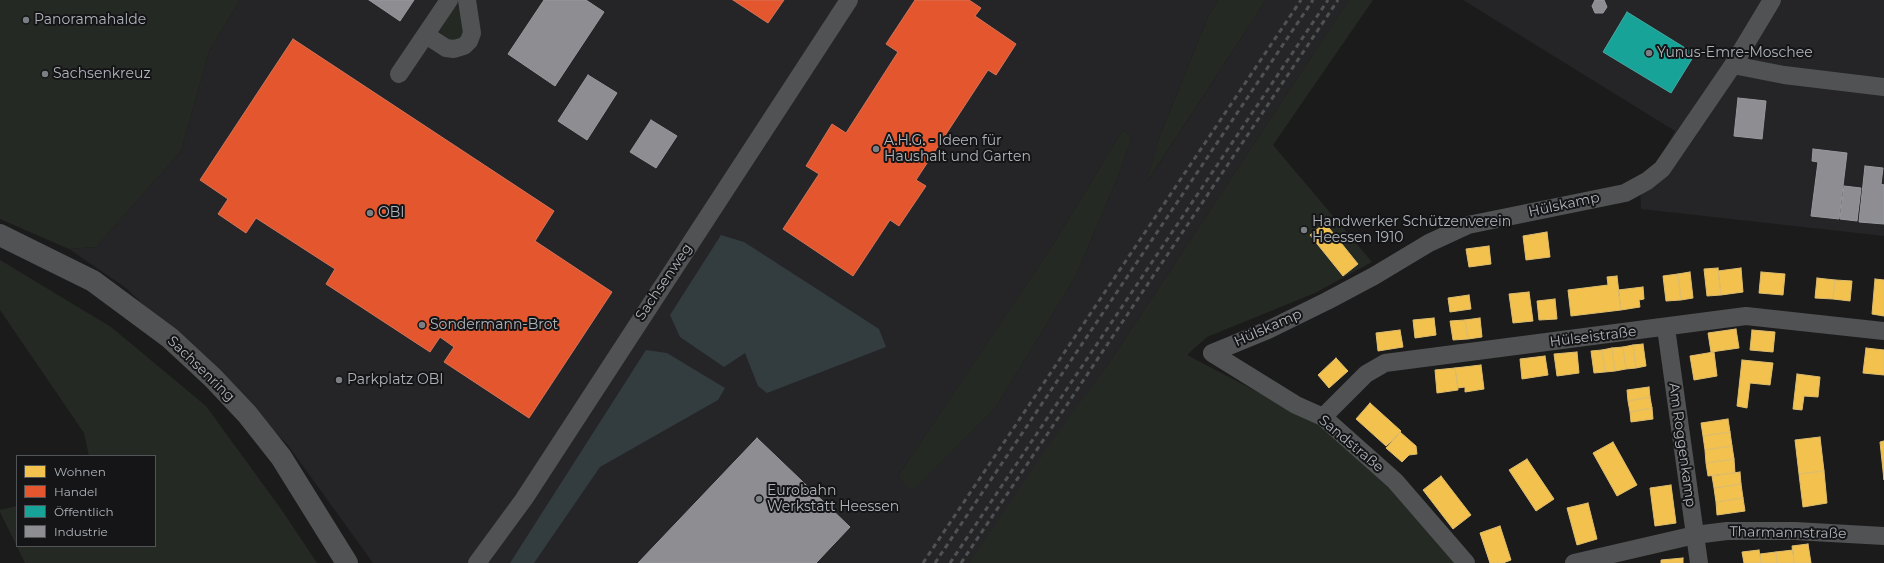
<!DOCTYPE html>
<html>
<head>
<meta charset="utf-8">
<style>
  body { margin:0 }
  #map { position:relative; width:1884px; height:563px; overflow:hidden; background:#1b1b1b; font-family:Montserrat,sans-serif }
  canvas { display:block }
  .legend { position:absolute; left:16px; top:455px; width:140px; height:92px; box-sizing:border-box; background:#151517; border:1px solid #525558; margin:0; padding:5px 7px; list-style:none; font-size:12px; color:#aeb4ba }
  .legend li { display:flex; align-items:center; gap:8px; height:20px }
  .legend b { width:20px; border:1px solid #525558 }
</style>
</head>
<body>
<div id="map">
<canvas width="1884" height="563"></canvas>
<ul class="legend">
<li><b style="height:11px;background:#f2c14e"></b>Wohnen</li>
<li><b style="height:11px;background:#e4572e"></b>Handel</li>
<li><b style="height:11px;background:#17a398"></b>Öffentlich</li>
<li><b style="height:11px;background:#8d8d92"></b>Industrie</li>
</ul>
</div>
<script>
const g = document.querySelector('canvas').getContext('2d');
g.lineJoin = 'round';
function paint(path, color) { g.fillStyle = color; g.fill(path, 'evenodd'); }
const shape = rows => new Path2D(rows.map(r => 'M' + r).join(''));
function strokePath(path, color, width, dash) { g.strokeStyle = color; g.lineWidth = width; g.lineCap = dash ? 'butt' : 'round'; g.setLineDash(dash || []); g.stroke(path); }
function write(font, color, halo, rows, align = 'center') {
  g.font = font + ' Montserrat,sans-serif'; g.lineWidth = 4; g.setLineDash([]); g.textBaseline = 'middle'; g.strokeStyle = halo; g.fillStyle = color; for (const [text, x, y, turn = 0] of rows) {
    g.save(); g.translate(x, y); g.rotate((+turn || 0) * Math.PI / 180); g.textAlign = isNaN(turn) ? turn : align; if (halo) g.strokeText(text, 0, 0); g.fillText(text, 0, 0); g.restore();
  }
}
const built = shape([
  [240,0,1218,0,1209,15,1159,138,1148,181,1266,0,1349,0,1109,363,969,563,373,563,287,444,126,288,69,249,96,247,181,151,209,51],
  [1123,130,1132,137,1118,176,1076,275,996,407,912,490,898,476,1049,251],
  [1463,0,1884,0,1884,236,1641,209,1640,176,1656,165,1675,131]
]);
const green = shape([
  [0,0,240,0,209,51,181,151,96,247,69,249,0,219],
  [1218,0,1266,0,1147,182,1159,138,1209,15],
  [1349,0,1373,0,1273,145,1372,262,1315,293,1207,337,1187,355,1292,410,1310,415,1395,492,1456,563,969,563,1045,451,1109,363],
  [454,8,460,9,463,32,458,39,448,40,442,34,441,25],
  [1123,130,1132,137,1118,176,1076,275,996,407,912,491,898,476,1049,251],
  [0,260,111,327,206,406,281,509,317,563,25,563,0,512,0,510,17,506,17,546,155,546,155,456,89,456,84,433,0,310]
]);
const water = shape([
  [721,235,744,242,879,329,886,347,767,393,758,386,745,353,724,367,680,337,670,315],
  [646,350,667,353,725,388,718,400,600,467,534,563,510,563]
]);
const homes = shape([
  [1325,223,1358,264,1343,276,1310,235,1325,223],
  [1547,232,1550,257,1526,260,1523,236,1547,232],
  [1489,246,1491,264,1469,267,1466,249,1489,246],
  [1718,268,1721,295,1707,296,1704,269,1718,268],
  [1741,268,1743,292,1721,295,1718,271,1741,268],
  [1690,272,1693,298,1681,300,1678,274,1690,272],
  [1761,272,1785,274,1783,295,1759,293,1761,272],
  [1678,274,1681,300,1666,301,1663,276,1678,274],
  [1617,276,1621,310,1571,316,1568,290,1608,285,1607,277,1617,276],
  [1817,278,1835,280,1833,299,1815,298,1817,278],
  [1875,279,1884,280,1884,316,1872,314,1875,279],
  [1835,280,1852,281,1850,301,1833,299,1835,280],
  [1643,287,1644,299,1639,300,1640,307,1621,310,1618,290,1643,287],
  [1529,292,1533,321,1513,323,1509,294,1529,292],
  [1469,295,1471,309,1450,312,1448,298,1469,295],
  [1555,299,1557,319,1539,320,1537,301,1555,299],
  [1434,318,1436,335,1415,338,1413,320,1434,318],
  [1480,318,1482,337,1468,339,1465,320,1480,318],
  [1465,320,1468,339,1453,340,1450,321,1465,320],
  [1736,329,1739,348,1711,352,1708,333,1736,329],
  [1400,330,1403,347,1378,351,1376,333,1400,330],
  [1752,330,1775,332,1773,352,1750,350,1752,330],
  [1643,344,1646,366,1636,368,1633,345,1643,344],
  [1633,345,1636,368,1626,369,1623,347,1633,345],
  [1623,347,1626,369,1615,371,1612,348,1623,347],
  [1612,348,1615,371,1605,372,1602,350,1612,348],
  [1866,348,1884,350,1884,375,1863,373,1866,348],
  [1602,350,1605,372,1594,373,1591,351,1602,350],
  [1577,352,1579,373,1557,376,1554,354,1577,352],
  [1714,352,1717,376,1694,380,1690,356,1714,352],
  [1545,356,1548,375,1522,379,1520,359,1545,356],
  [1336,358,1348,371,1329,388,1318,375,1336,358],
  [1742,360,1773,363,1770,385,1750,383,1747,408,1737,406,1742,360],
  [1481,365,1484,389,1465,392,1465,387,1458,388,1455,368,1481,365],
  [1455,368,1458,390,1437,393,1435,370,1455,368],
  [1797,374,1820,377,1818,397,1804,396,1802,410,1793,409,1797,374],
  [1649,387,1650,397,1628,401,1627,390,1649,387],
  [1650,397,1652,408,1630,412,1628,401,1650,397],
  [1370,403,1401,431,1386,446,1356,419,1370,403],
  [1652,408,1653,419,1631,422,1630,412,1652,408],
  [1728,419,1730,432,1703,436,1701,423,1728,419],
  [1400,432,1416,446,1417,454,1409,455,1402,462,1386,448,1400,432],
  [1730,432,1732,446,1705,450,1703,436,1730,432],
  [1820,437,1824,471,1799,474,1795,440,1820,437],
  [1884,441,1884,480,1880,442,1884,441],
  [1613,442,1637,485,1617,496,1593,453,1613,442],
  [1732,446,1734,459,1706,463,1705,450,1732,446],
  [1527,459,1554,499,1536,511,1509,470,1527,459],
  [1734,459,1735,473,1708,476,1706,463,1734,459],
  [1824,471,1827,503,1803,507,1799,474,1824,471],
  [1740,472,1741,484,1714,488,1712,476,1740,472],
  [1441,476,1471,515,1453,529,1423,490,1441,476],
  [1741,484,1743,498,1716,502,1714,488,1741,484],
  [1671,485,1676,523,1655,526,1650,488,1671,485],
  [1743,498,1745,511,1717,515,1716,502,1743,498],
  [1588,503,1597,539,1577,545,1567,508,1588,503],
  [1500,526,1511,560,1503,563,1490,563,1480,533,1500,526],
  [1808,544,1811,563,1794,563,1792,546,1808,544],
  [1759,550,1761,563,1744,563,1742,552,1759,550],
  [1793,550,1794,563,1777,563,1776,552,1793,550],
  [1776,552,1777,563,1761,563,1760,554,1776,552],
  [1683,558,1683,563,1661,563,1661,560,1683,558]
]);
const shops = shape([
  [733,0,784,0,768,23,733,0],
  [915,0,969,0,981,8,975,16,1016,44,996,75,988,70,916,180,926,186,899,226,890,220,853,276,783,229,819,174,806,166,832,124,846,133,898,52,886,44,915,0],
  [293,39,554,211,535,241,612,292,529,418,444,362,454,347,440,337,430,352,326,284,335,269,256,218,246,233,218,214,228,199,200,180,293,39]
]);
const public = shape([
  [1627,12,1695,54,1671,93,1603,52,1627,12]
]);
const industry = shape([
  [369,0,414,0,400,21,369,0],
  [544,0,586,0,604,12,555,86,508,54,544,0],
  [1595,0,1604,0,1607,7,1603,13,1595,13,1592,6,1595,0],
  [588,75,617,93,587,140,558,121,588,75],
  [1738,98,1766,101,1762,139,1734,136,1738,98],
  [651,120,677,136,656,168,630,152,651,120],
  [1813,149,1847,153,1839,219,1811,216,1818,162,1812,161,1813,149],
  [1865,166,1883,168,1881,184,1884,185,1884,224,1859,222,1865,166],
  [1844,186,1861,188,1857,221,1840,219,1844,186],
  [757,438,850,527,816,563,638,563,757,438]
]);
const minor = shape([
  [426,35,446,48,454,49,464,46,469,41,472,33,467,0],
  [1733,65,1784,75,1884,87],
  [399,74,449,0],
  [1666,328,1699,563],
  [1212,353,1268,330,1327,301,1374,276,1429,243,1468,225,1625,193,1647,181,1662,169,1733,65,1772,0],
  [1212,353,1296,405,1323,417,1395,481,1466,563],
  [1323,417,1366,374,1385,363,1746,316,1884,331],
  [477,563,524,499,849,0],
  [1574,563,1695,535,1727,531,1795,531,1884,536]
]);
const tertiary = shape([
  [0,235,93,281,170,338,213,378,247,414,281,457,347,563]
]);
const rail = shape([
  [923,563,1301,0],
  [935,563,1313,0],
  [950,563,1328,0],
  [961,563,1338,0]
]);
const markers = [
  [26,20,4,"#7b7e82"],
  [1649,53,4,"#7b7e82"],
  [45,74,4,"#7b7e82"],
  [876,149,4,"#7b7e82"],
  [370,213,4,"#7b7e82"],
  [1304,230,4,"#7b7e82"],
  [422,325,4,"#7b7e82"],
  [339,380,4,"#7b7e82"],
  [759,499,4,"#7b7e82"]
];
const poiNames = [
  ["Panoramahalde",34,20],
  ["Yunus-Emre-Moschee",1657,53],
  ["Sachsenkreuz",53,74],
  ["A.H.G. - Ideen für",884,141],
  ["Haushalt und Garten",884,157],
  ["OBI",378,213],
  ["Handwerker Schützenverein",1312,222],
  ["Heessen 1910",1312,238],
  ["Sondermann-Brot",430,325],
  ["Parkplatz OBI",347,380],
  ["Eurobahn",767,491],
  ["Werkstatt Heessen",767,507]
];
const streetNames = [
  ["Hülskamp",1564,205,-12],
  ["Sachsenweg",664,282,-56],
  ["Hülskamp",1268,328,-24],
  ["Hülseistraße",1593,337,-7],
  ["Sachsenring",201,369,44],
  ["Sandstraße",1351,444,40],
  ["Am Roggenkamp",1682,445,82],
  ["Tharmannstraße",1788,533,1]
];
paint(built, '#252527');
paint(green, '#242923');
paint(water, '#333c3f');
paint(homes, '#f2c14e');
strokePath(homes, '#debd6e', 1);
paint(shops, '#e4572e');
strokePath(shops, '#d47358', 1);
paint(public, '#17a398');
strokePath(public, '#44a8a2', 1);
paint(industry, '#8d8d92');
strokePath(industry, '#97999e', 1);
strokePath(minor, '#505254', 18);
strokePath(tertiary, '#505254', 22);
strokePath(rail, '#505152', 3, [5, 4]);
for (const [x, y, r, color] of markers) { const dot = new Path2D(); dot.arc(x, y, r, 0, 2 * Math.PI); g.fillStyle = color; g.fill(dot); strokePath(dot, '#151517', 1.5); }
write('14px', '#aeb4ba', '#151517', poiNames, 'left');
write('14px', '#aeb4ba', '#151517', streetNames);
</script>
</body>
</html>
